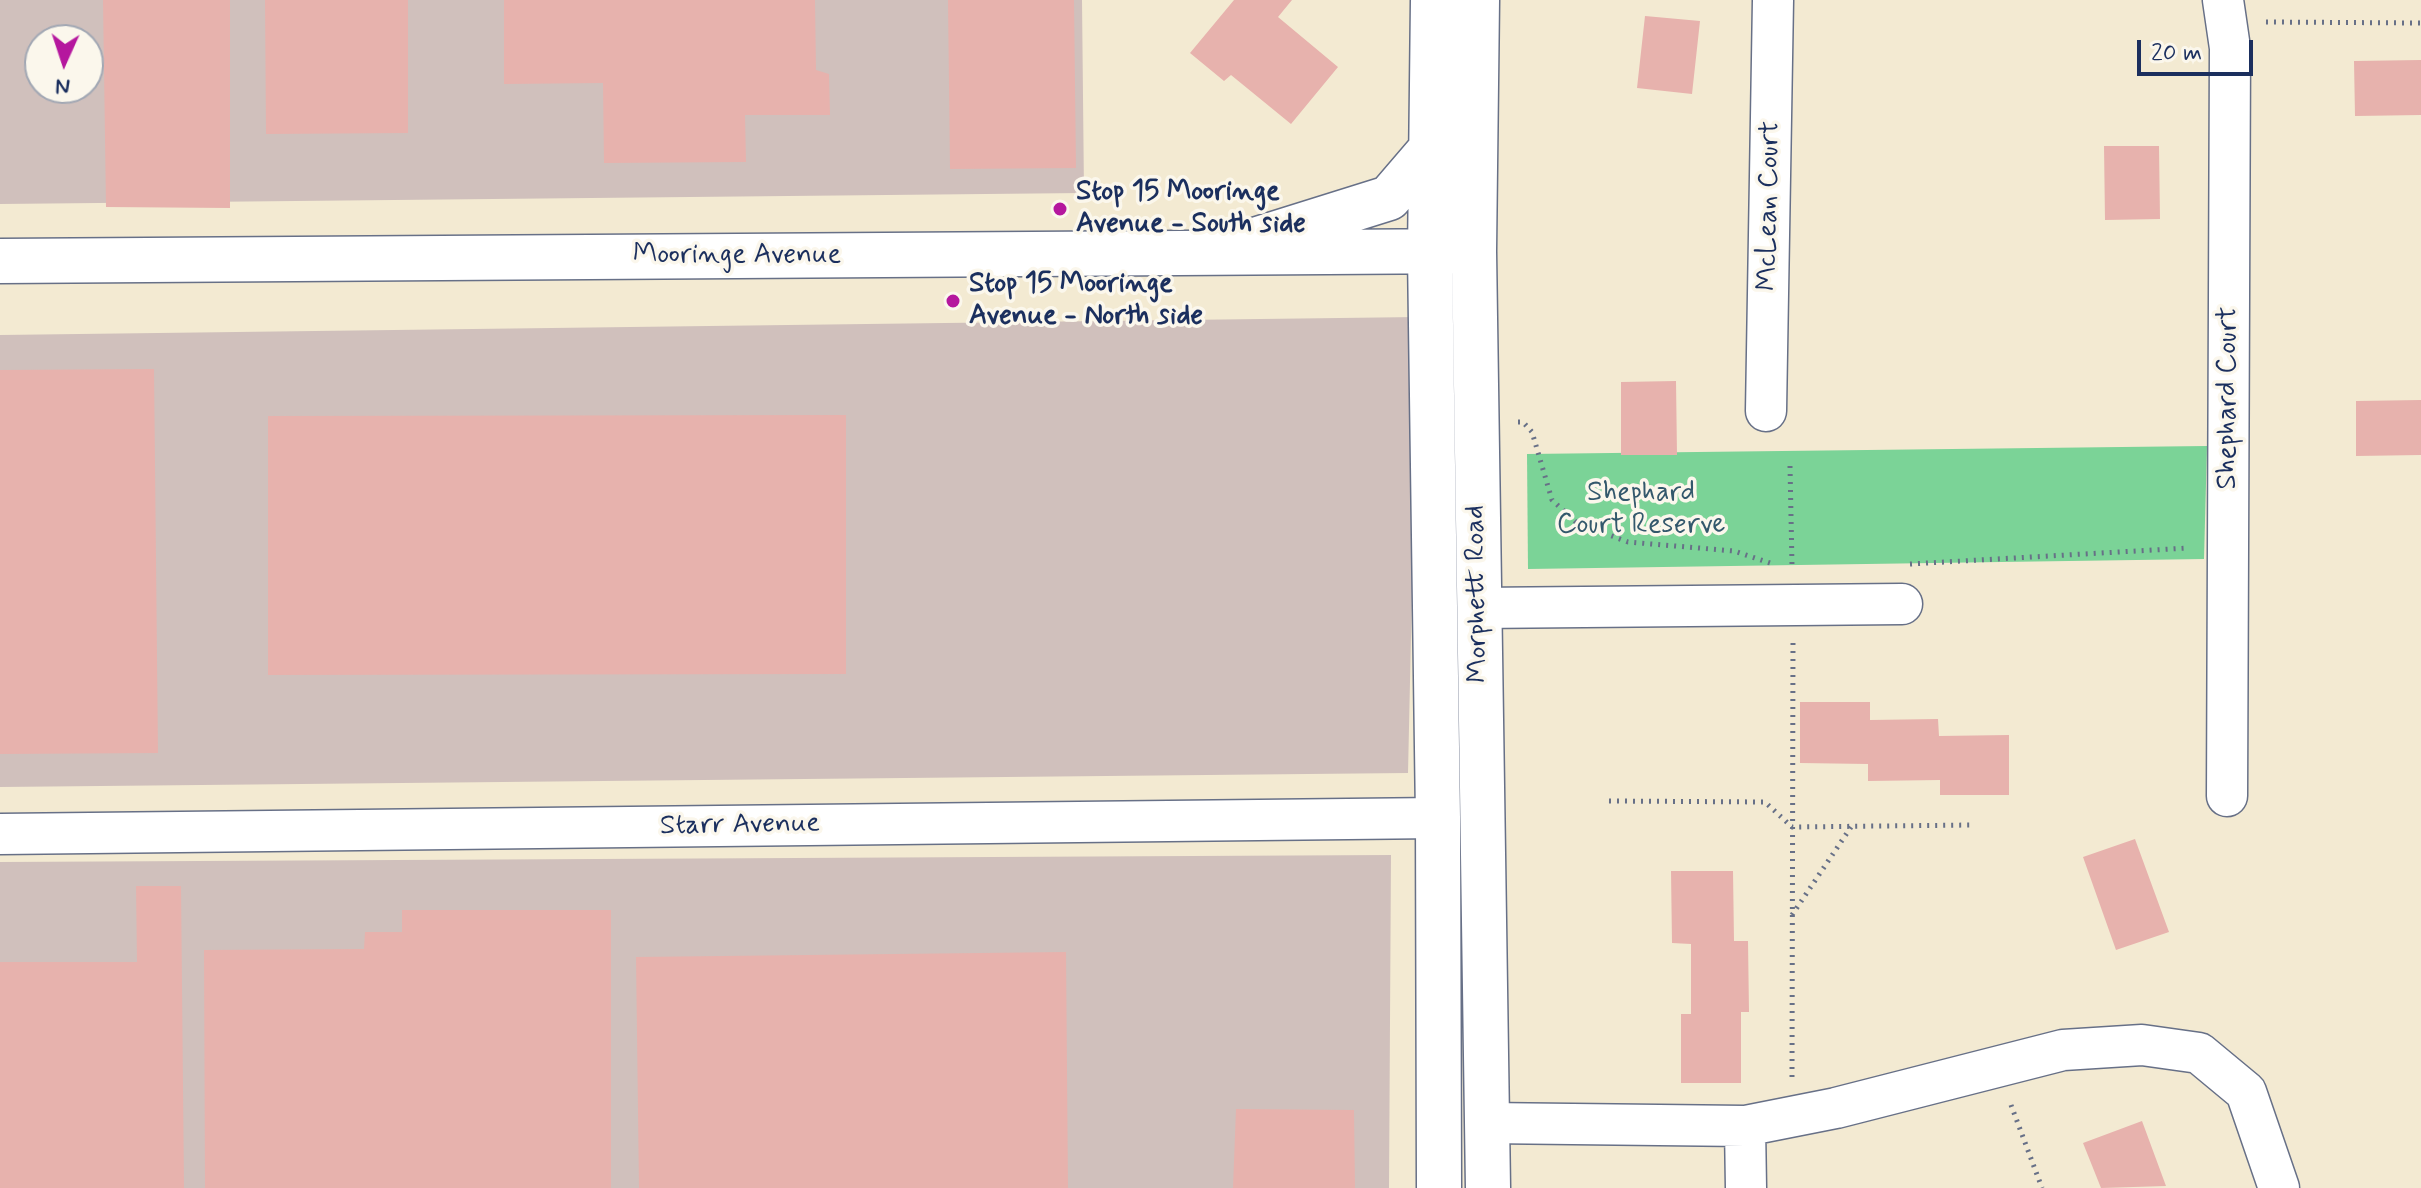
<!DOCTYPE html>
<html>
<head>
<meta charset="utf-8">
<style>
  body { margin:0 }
  #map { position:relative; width:2421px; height:1188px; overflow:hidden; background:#f3ead2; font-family:Mynerve,sans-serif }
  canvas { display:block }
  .north { position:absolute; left:24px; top:24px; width:80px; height:80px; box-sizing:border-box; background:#fbf7ec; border:2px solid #a1a7b3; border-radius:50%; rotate:183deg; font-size:22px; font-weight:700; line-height:32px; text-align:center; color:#1b2f5e }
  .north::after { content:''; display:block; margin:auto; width:28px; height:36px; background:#b5179e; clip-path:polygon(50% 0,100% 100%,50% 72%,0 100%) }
  .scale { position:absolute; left:2137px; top:40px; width:116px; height:36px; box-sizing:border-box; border:4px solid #1b2f5e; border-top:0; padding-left:10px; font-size:24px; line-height:28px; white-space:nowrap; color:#1b2f5e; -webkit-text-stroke:6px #fbf7ec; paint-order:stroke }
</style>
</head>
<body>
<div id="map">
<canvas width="2421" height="1188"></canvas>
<div class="north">N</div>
<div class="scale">20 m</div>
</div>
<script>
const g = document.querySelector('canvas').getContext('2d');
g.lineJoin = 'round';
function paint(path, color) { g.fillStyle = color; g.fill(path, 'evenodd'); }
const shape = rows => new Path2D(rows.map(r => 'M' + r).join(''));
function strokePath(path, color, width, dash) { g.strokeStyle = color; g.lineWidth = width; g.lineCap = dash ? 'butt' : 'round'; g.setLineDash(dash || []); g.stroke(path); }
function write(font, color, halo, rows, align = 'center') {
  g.font = font + ' Mynerve,sans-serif'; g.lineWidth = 7; g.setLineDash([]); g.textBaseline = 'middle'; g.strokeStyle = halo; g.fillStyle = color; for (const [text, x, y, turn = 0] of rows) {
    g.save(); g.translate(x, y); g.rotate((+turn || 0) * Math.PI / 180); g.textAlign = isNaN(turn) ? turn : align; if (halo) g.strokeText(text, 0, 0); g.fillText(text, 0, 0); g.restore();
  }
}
const industrial = shape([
  [0,0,1082,0,1084,193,0,204],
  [40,40,88,40,88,88,40,88],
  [1418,317,1408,773,0,787,0,335],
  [1391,855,1389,1188,0,1188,0,862]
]);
const green = shape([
  [2207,446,2204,559,1528,569,1527,454]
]);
const building = shape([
  [103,0,230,0,230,208,106,207],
  [265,0,408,0,408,133,266,134],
  [504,0,815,0,816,70,829,74,830,115,745,115,746,162,604,163,603,83,504,84],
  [948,0,1074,0,1076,168,950,169],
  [1234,0,1292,0,1278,17,1338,67,1291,124,1231,75,1224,81,1190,53],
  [1645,16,1700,21,1692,94,1637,88],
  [2421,60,2421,115,2355,116,2354,61],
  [2104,146,2159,146,2160,219,2105,220],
  [154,369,158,753,0,754,0,370],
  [1676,381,1677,455,1621,455,1621,382],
  [2421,400,2421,455,2356,456,2356,401],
  [846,415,846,674,268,675,268,416],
  [1800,702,1870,702,1870,720,1938,719,1939,736,2009,735,2009,795,1940,795,1940,780,1868,781,1868,764,1800,763],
  [2135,839,2169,932,2116,950,2083,857],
  [1671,871,1733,871,1734,941,1748,941,1749,1012,1741,1012,1741,1083,1681,1083,1681,1014,1691,1014,1691,944,1672,943],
  [136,886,181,886,184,1188,0,1188,0,962,137,962],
  [402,910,611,910,611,1188,205,1188,204,950,364,949,365,932,402,932],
  [1066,952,1068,1188,639,1188,636,957],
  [1236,1109,1354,1110,1355,1188,1233,1188],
  [2142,1121,2166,1186,2101,1188,2083,1143]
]);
const path = shape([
  [2266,22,2421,23],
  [1518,422,1523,422,1532,432,1552,500,1577,523,1628,542,1734,551,1773,564],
  [1790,466,1792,565],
  [1910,564,2188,548],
  [1609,801,1765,802,1792,827,1971,825],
  [1792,915,1851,827],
  [1792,1077,1793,643],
  [2011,1105,2042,1188]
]);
const minor = shape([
  [2223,0,2230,48,2227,796],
  [1766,411,1773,0],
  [1478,608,1902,604],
  [0,834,1438,818],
  [1486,1123,1745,1126,1836,1108,2063,1050,2142,1045,2199,1053,2246,1092,2279,1188],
  [1745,1126,1746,1188]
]);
const tertiary = shape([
  [1433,0,1430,254,1438,818,1439,1188],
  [1477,0,1474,251,1488,1188],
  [1258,239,1389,198,1431,149],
  [0,261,1474,251]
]);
const markers = [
  [1060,209,8,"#b5179e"],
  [953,301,8,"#b5179e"]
];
const poiNames = [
  ["Stop 15 Mooringe",1076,193],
  ["Avenue - South side",1076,225],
  ["Stop 15 Mooringe",969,285],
  ["Avenue - North side",969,317]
];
const streetNames = [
  ["McLean Court",1770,206,-89],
  ["Mooringe Avenue",737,256],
  ["Shephard Court",2229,398,-90],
  ["Morphett Road",1478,594,-91],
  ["Starr Avenue",740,826,-1]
];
const parkNames = [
  ["Shephard",1641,494],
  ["Court Reserve",1641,526]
];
paint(industrial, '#d0c0bc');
paint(green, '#7bd397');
paint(building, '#e7b2ad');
strokePath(minor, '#677087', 43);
strokePath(tertiary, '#677087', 47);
strokePath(path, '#677087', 5, [2, 6]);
strokePath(minor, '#fff', 40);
strokePath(tertiary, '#fff', 44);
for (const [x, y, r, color] of markers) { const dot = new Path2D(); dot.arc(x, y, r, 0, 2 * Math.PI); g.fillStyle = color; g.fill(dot); strokePath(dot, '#fbf7ec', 3); }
write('bold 28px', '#1b2f5e', '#fbf7ec', poiNames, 'left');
write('28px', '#1b2f5e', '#fbf7ec', streetNames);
write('28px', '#33586c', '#fbf7ec', parkNames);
</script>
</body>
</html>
